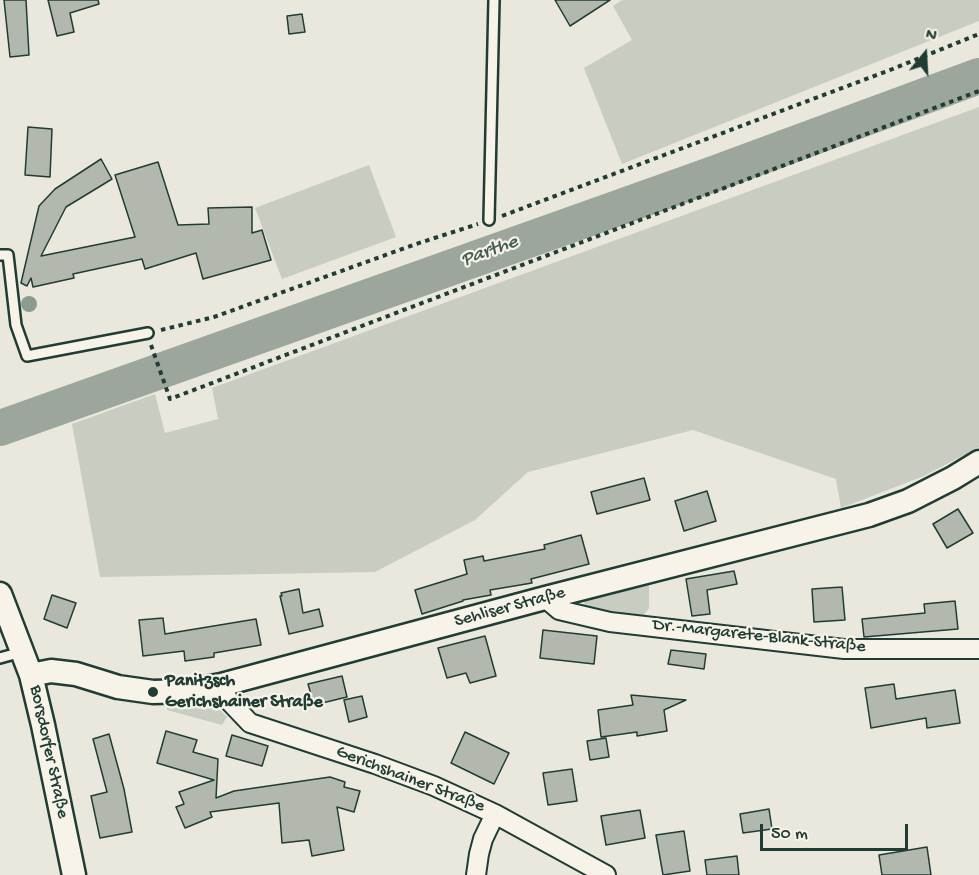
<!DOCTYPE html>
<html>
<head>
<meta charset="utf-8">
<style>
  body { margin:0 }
  #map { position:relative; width:979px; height:875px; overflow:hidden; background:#eae8dd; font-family:"Gochi Hand",sans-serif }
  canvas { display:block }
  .north { position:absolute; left:895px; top:24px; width:60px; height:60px; -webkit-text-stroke:4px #f7f3e8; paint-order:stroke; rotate:18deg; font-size:16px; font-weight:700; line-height:24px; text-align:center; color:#1f3d34 }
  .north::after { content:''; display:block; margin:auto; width:21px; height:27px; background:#1f3d34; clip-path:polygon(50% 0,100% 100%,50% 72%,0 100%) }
  .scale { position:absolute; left:760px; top:824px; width:148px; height:27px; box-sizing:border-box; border:3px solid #1f3d34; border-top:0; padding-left:8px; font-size:18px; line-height:21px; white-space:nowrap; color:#1f3d34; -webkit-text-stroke:4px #f7f3e8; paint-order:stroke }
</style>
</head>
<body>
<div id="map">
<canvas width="979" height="875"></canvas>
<div class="north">N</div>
<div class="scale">50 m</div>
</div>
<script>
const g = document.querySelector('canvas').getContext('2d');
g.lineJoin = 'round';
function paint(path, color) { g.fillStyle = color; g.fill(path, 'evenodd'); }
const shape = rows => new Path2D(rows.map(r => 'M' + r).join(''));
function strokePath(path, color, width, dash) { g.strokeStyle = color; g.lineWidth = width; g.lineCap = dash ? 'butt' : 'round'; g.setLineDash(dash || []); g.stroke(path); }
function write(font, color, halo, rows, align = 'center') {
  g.font = font + ' "Gochi Hand",sans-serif'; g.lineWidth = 4.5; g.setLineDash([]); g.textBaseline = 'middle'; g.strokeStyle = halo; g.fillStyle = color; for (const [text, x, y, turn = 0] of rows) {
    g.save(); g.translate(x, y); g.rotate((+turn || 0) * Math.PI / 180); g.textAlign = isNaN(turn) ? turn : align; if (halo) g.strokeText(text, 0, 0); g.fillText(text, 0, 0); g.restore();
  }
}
const green = shape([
  [622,0,979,0,979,21,622,164,584,68,632,40,613,6],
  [979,107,979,447,924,476,841,508,836,479,693,430,528,472,475,520,375,572,100,577,72,424,155,394,165,433,218,419,212,388],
  [369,165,396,237,282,279,255,208],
  [649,581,649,608,641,619,586,611,583,597],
  [210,702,216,706,227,717,222,725,167,710,167,704]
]);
const river = shape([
  [0,428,708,176,979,76]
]);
const building = shape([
  [4,0,26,0,29,55,10,57,4,0],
  [48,0,98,0,99,4,70,13,74,32,57,36,48,0],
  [555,0,610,0,570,26,555,0],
  [302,14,305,32,289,34,287,16,302,14],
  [28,127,52,129,50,177,25,175,28,127],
  [101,159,112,179,66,207,41,256,135,237,115,175,158,162,178,225,209,224,208,208,252,207,252,233,262,230,271,260,203,279,196,253,145,269,142,259,73,274,74,278,33,287,31,278,27,286,21,283,39,206,55,189,101,159],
  [644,478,650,500,597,514,591,492,644,478],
  [707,491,716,521,684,531,675,501,707,491],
  [958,509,973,533,947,548,933,524,958,509],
  [581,535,589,564,531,579,532,583,490,590,491,595,463,600,463,601,422,614,415,590,467,574,464,560,483,556,484,561,545,549,544,545,581,535],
  [734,571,737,584,707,590,710,614,692,616,686,579,734,571],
  [842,587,845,620,814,622,812,589,842,587],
  [299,589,303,613,319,609,323,626,289,634,280,596,282,596,281,593,299,589],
  [52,595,76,603,67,628,44,619,52,595],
  [955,601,958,629,864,637,862,619,925,613,924,604,955,601],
  [163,618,165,634,256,619,261,645,214,653,214,657,185,661,184,651,143,656,139,620,163,618],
  [543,630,597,636,594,664,540,658,543,630],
  [485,636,496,676,470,683,466,673,447,678,438,648,485,636],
  [671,650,706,654,704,669,668,664,671,650],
  [342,676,347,697,314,705,308,684,342,676],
  [894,684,896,699,955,690,960,723,927,728,926,718,871,728,865,688,894,684],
  [631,695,686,700,664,710,667,731,637,736,637,732,601,737,598,710,633,705,631,695],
  [362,696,367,717,349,722,344,700,362,696],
  [166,731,197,740,193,752,218,759,216,798,234,791,330,777,345,782,344,787,360,791,354,812,337,807,344,850,312,856,309,840,282,843,279,803,210,812,212,817,185,828,176,807,184,804,179,792,214,780,157,763,166,731],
  [465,732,509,753,494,784,451,763,465,732],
  [109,734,124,789,132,832,100,838,91,796,107,792,93,739,109,734],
  [232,735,268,746,262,766,226,756,232,735],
  [606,738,609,757,590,760,587,741,606,738],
  [572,769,577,801,548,805,543,773,572,769],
  [769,809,772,829,743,833,740,814,769,809],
  [640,810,645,838,606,845,601,816,640,810],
  [684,831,690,871,663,875,656,835,684,831],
  [927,847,931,875,882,875,879,855,927,847],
  [737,856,739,875,707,875,705,860,737,856]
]);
const path = shape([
  [502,216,890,70,979,34],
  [161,330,214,317,416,244,478,224],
  [151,345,170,399,979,91]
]);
const service = shape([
  [489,220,494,0],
  [0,255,8,255,16,325,27,356,148,333],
  [0,658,22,652]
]);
const minor = shape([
  [545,598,559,610,610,622,844,649,979,649],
  [221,685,229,701,250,723,375,764,434,786,495,814,606,875],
  [476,875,479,854,483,839,495,814]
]);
const tertiary = shape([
  [0,594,31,675,43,725,74,875],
  [31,675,51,671,76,674,118,687,153,692,188,691,221,685,545,598,869,515,908,501,953,478,979,462]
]);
const trees = [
  [29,304]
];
const markers = [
  [153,692,6,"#1f3d34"]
];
const streetNames = [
  ["Sehliser Straße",510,608,-15],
  ["Dr.-Margarete-Blank-Straße",759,637,6],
  ["Borsdorfer Straße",48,752,78],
  ["Gerichshainer Straße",410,780,21]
];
const poiNames = [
  ["Panitzsch",165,682],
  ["Gerichshainer Straße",165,703]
];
const waterNames = [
  ["Parthe",490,252,-20]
];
paint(green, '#c8ccc1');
strokePath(river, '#9ca69c', 36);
paint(building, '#b2b8ae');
strokePath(building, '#1f3d34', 1.5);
strokePath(service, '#1f3d34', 14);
strokePath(minor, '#1f3d34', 22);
strokePath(tertiary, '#1f3d34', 27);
strokePath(path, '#1f3d34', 4, [4.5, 4.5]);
strokePath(service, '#f7f3e8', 9);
strokePath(minor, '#f7f3e8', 18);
strokePath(tertiary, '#f7f3e8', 22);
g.fillStyle = '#8d9a8f';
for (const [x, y] of trees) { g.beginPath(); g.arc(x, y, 8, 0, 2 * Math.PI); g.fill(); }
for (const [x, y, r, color] of markers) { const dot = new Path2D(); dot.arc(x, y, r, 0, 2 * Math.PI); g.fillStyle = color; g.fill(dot); strokePath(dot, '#f7f3e8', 2); }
write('18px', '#1f3d34', '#f7f3e8', streetNames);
write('bold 18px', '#1f3d34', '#f7f3e8', poiNames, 'left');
write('italic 20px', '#445c53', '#f7f3e8', waterNames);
</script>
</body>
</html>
